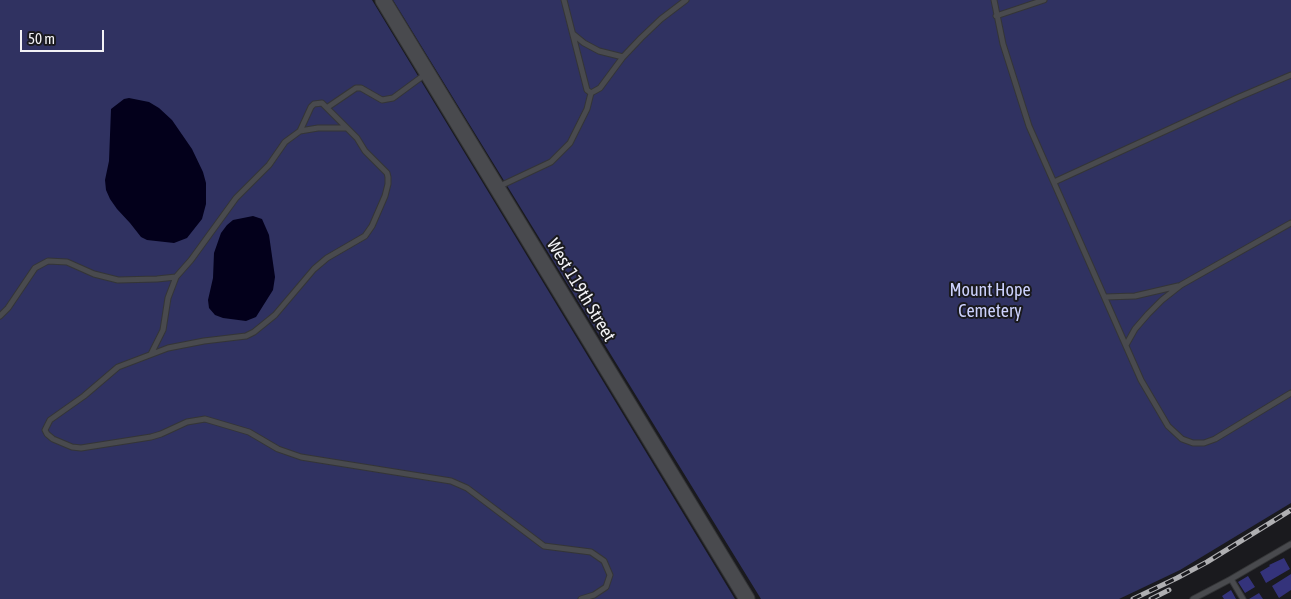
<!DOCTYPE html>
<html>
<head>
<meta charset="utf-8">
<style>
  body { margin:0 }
  #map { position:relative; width:1291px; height:599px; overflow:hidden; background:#1a1a1e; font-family:"Asap Condensed",sans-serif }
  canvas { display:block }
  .scale { position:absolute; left:20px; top:30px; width:84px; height:22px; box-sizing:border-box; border:2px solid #f2f2f5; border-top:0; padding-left:6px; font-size:15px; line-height:18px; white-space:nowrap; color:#f2f2f5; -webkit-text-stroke:4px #1a1a1e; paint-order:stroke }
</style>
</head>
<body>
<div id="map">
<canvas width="1291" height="599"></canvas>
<div class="scale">50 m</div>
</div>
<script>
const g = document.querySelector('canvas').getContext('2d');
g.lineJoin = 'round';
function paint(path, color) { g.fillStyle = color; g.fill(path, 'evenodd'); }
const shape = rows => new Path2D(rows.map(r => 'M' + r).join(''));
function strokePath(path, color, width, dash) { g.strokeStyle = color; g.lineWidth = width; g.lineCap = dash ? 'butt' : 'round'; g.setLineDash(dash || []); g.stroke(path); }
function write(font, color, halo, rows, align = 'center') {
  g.font = font + ' "Asap Condensed",sans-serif'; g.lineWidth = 4; g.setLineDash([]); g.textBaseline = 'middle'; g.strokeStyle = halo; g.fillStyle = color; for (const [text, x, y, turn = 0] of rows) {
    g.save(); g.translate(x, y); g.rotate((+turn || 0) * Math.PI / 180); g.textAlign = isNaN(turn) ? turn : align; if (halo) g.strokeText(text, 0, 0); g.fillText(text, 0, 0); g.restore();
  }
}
const green = shape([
  [0,0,372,0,735,599,0,599],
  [393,0,1291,0,1291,503,1180,570,1119,599,761,599]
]);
const water = shape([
  [129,98,149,102,159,108,172,120,192,149,203,172,206,183,206,204,202,219,187,238,174,243,147,240,141,237,130,223,117,209,110,199,106,190,105,180,109,161,111,109,124,99],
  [253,216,262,219,269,235,275,277,273,290,256,317,246,321,223,318,215,315,209,308,208,300,213,278,214,253,221,233,227,225,233,220]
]);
const building = shape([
  [1284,558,1290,569,1266,583,1260,572,1270,566,1269,565],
  [1291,574,1291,590,1279,598,1272,586],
  [1248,576,1255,587,1245,593,1238,582],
  [1231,590,1236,599,1224,599,1222,596],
  [1259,593,1263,599,1249,599]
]);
const lane = shape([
  [564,0,587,90,591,93,600,88,623,57,641,38,661,19,686,0],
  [994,0,1003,44,1029,126,1141,380,1168,426,1182,439,1193,443,1204,443,1215,439,1291,393],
  [996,16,1044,0],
  [573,34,584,43,599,51,623,57],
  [328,107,356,88,361,88,382,100,393,98,427,73],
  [300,131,318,128,346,128],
  [1054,182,1237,98,1291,75],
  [500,186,551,162,570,143,587,109,591,93],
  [1105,297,1135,296,1178,286],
  [0,316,8,308,35,268,48,261,67,262,94,274,118,280,157,279,176,277],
  [1126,345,1135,329,1148,314,1162,300,1181,285,1291,223],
  [151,354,163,330,168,298,176,277,191,260,236,198,269,165,285,142,300,131,311,107,314,104,322,103,357,138,365,151,387,173,388,177,388,184,385,196,372,226,365,236,327,258,314,269,275,315,254,332,246,336,204,341,168,348,118,367,84,396,50,420,45,430,47,434,53,439,72,447,81,448,151,437,161,434,187,422,205,419,249,432,278,449,301,457,451,481,467,488,544,546,591,552,604,561,610,575,606,587,594,595,581,599],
  [1231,579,1243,599],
  [1193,599,1231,579,1291,544]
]);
const secondary = shape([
  [383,0,747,599]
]);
const rail = shape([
  [1133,599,1177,578,1207,562,1291,510],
  [1151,599,1169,590]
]);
const streetNames = [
  ["West 119th Street",581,290,59]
];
const parkNames = [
  ["Mount Hope",990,290],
  ["Cemetery",990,311]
];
paint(green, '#303261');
paint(water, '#03001b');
paint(building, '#34337b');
strokePath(lane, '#343537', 7);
strokePath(secondary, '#343537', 17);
strokePath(lane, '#494a4e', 5);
strokePath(secondary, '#494a4e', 15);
strokePath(rail, '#afafb2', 5);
strokePath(rail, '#1a1a1e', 3, [9]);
write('18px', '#f2f2f5', '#1a1a1e', streetNames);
write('18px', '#cdd2fd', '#1a1a1e', parkNames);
</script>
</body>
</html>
